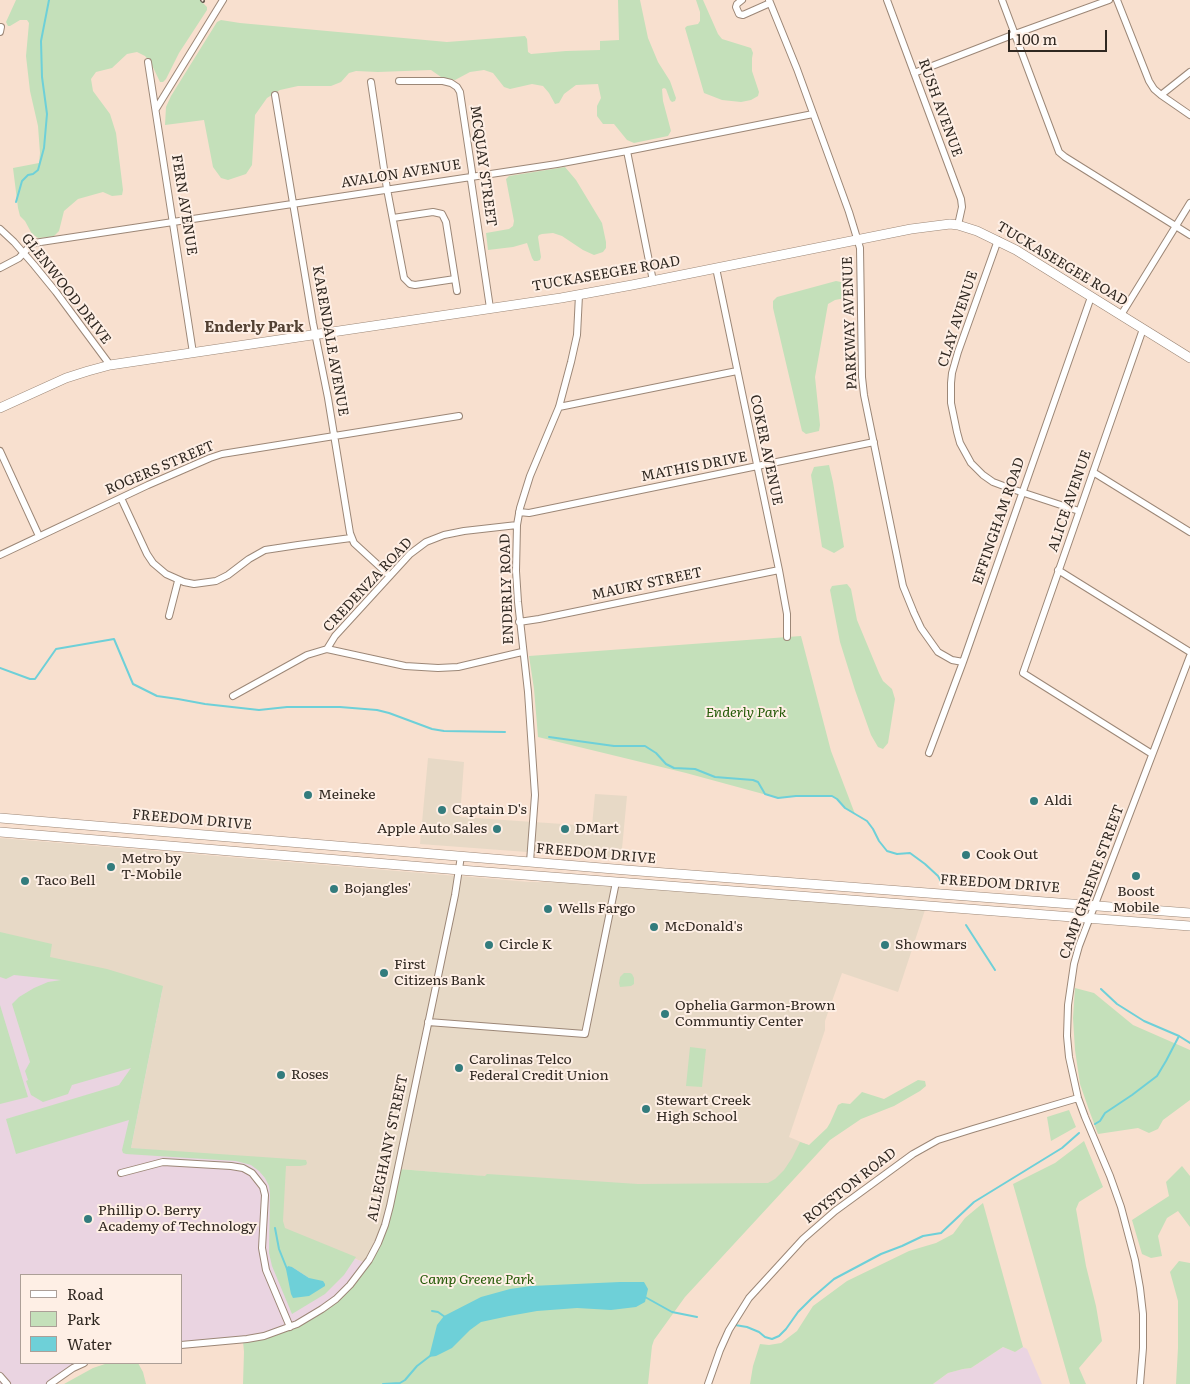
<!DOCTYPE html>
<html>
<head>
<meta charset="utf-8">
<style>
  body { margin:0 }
  #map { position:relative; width:1190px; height:1384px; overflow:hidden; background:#f8e0cf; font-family:Literata,serif }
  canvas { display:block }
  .legend { position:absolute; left:20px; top:1274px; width:162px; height:90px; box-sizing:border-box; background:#feefe5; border:1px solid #ac9f97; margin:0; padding:6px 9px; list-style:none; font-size:15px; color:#302821 }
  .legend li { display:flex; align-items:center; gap:10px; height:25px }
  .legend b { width:25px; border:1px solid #ac9f97 }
  .scale { position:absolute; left:1008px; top:30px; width:99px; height:22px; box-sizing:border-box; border:2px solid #302821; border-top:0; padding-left:6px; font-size:15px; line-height:18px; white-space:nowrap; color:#302821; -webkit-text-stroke:4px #feefe5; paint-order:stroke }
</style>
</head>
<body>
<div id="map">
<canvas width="1190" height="1384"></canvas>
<ul class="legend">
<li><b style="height:6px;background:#fff"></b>Road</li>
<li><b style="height:14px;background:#c4e0ba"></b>Park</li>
<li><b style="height:14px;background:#6ed0d8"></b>Water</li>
</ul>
<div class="scale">100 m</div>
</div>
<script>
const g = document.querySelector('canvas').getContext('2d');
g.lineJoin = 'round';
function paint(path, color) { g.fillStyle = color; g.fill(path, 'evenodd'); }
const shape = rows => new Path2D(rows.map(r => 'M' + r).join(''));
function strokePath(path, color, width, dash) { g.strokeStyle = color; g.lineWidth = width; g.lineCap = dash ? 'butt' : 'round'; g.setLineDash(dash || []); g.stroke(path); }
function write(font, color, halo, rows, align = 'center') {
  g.font = font + ' Literata,serif'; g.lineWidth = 4; g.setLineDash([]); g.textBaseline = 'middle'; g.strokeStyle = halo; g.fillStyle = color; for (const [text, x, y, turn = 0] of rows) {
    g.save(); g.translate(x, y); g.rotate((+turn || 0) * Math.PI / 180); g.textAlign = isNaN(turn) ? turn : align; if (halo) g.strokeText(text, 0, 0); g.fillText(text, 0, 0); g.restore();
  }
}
const commercial = shape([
  [428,758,464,762,460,817,592,826,595,794,627,796,621,859,420,844],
  [0,838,457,876,383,1225,366,1263,274,1228,131,1148,162,991,0,950],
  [460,876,529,882,614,883,925,910,898,992,842,973,825,1021,825,1030,789,1137,813,1147,766,1200,399,1169]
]);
const education = shape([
  [0,950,162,991,131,1148,278,1160,274,1228,366,1263,350,1284,312,1315,264,1335,181,1344,181,1275,21,1275,21,1363,83,1363,49,1384,0,1384],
  [1003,1347,1015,1352,1023,1347,1027,1349,1042,1384,933,1384,948,1373,963,1369,971,1368]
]);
const green = shape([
  [16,0,200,0,207,7,207,10,179,53,166,79,163,82,160,82,151,63,145,56,137,52,127,54,112,68,96,72,91,79,93,91,110,114,116,133,123,190,122,195,112,196,103,192,78,199,64,211,59,231,54,236,49,237,38,238,32,234,25,221,20,216,18,208,13,168,39,163,40,153,38,126,30,91,26,56,29,23,27,20,20,20,10,26,8,26,6,22],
  [618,0,640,0,648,38,658,62,670,81,676,98,675,101,672,102,670,100,666,89,664,88,662,89,663,101,671,131,668,136,634,143,627,140,614,124,603,124,597,116,597,106,601,98,598,84,576,85,564,94,559,103,555,104,549,93,543,86,532,84,510,89,504,87,493,73,484,70,470,72,455,80,441,77,431,70,378,72,356,71,349,73,341,82,331,86,298,86,280,90,267,98,255,115,252,165,246,174,228,180,221,178,213,167,204,120,165,125,166,107,171,96,217,22,221,20,240,23,447,42,525,36,527,39,528,52,531,54,566,51,600,50,600,41,619,40],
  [696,0,703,0,718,34,722,39,751,48,753,53,752,58,752,71,759,92,758,96,751,100,741,102,722,100,704,93,685,28,687,26,698,24,700,21,700,12],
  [565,167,576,180,602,223,606,242,606,248,603,252,594,255,583,250,562,236,553,233,542,234,539,235,538,237,541,257,540,260,537,261,534,261,532,258,527,243,513,247,488,250,486,233,509,229,513,226,514,221,506,179,509,176],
  [836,281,841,282,847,286,847,295,845,298,835,300,828,304,815,377,820,425,819,431,806,434,802,431,773,308,773,301,777,297],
  [829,465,833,482,844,547,834,553,822,547,811,475,814,467],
  [847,584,851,589,857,620,879,673,883,681,892,689,895,699,888,743,883,749,878,747,871,735,855,690,840,642,830,590,832,586],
  [801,636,831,751,855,814,845,808,837,799,832,796,796,796,778,798,686,773,538,737,534,689,529,656],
  [0,932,52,944,50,957,107,969,163,986,131,1148,306,1160,307,1163,306,1165,300,1166,286,1166,283,1221,285,1228,356,1257,344,1275,325,1294,292,1314,272,1266,269,1253,270,1194,269,1186,265,1178,259,1171,251,1165,236,1161,126,1154,123,1153,122,1150,129,1120,16,1154,6,1119,119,1085,131,1068,72,1085,68,1094,43,1102,31,1095,26,1081,28,1080,25,1071,30,1062,12,1004,19,997,34,988,48,982,61,980,14,975,6,979,0,977],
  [292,1267,309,1278,305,1296,301,1296],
  [624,973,630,973,632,974,634,978,634,984,631,986,620,987,619,983,620,977],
  [1075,988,1094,993,1133,1025,1190,1050,1190,1100,1163,1120,1158,1129,1149,1133,1138,1128,1098,1134,1089,1110,1080,1084,1075,1050,1073,1018],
  [0,1005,28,1097,0,1104],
  [690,1047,706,1049,702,1087,686,1086],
  [918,1080,925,1081,926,1086,920,1091,894,1106,861,1119,830,1140,685,1297,654,1340,652,1346,648,1384,243,1384,244,1352,243,1341,280,1332,336,1300,379,1244,399,1169,485,1176,487,1174,638,1184,768,1183,775,1179,784,1170,792,1158,800,1142,809,1145,827,1128,830,1123,838,1105,842,1103,850,1104,862,1092,884,1099],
  [1069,1110,1076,1127,1051,1141,1047,1117],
  [1084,1141,1103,1187,1079,1202,1076,1209,1086,1266,1096,1306,1102,1341,1079,1368,1086,1384,1070,1384,1013,1184,1055,1163],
  [1182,1166,1190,1176,1190,1227,1178,1211,1167,1218,1158,1236,1162,1256,1151,1258,1142,1254,1132,1220,1169,1196,1166,1182],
  [983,1203,1023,1347,1015,1352,1003,1347,971,1368,963,1369,948,1373,933,1384,750,1384,753,1366,760,1344,769,1345,781,1343,797,1331,813,1306,847,1281,909,1251,936,1243,953,1234,965,1218],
  [1179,1261,1190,1263,1190,1384,1176,1384,1178,1348,1178,1301,1170,1272],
  [108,1363,138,1363,143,1372,146,1384,64,1384,93,1368]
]);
const water = shape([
  [288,1266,292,1267,309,1278,323,1281,325,1284,325,1286,309,1296,293,1298,291,1294,286,1269],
  [620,1282,644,1282,648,1289,645,1302,636,1307,611,1310,577,1308,537,1311,509,1316,481,1322,470,1330,452,1348,436,1356,429,1357,437,1325,444,1316,481,1297,510,1289,531,1286]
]);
const stream = shape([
  [16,202,22,181,28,175,33,174,38,170,44,148,47,114,42,77,41,41,49,0],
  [0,668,30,679,35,679,56,649,114,639,133,684,157,696,178,699,205,704,259,710,287,707,340,707,377,710,389,713,432,729,444,731,505,732],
  [549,737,614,746,645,746,656,753,666,764,674,768,695,769,715,777,753,780,758,782,765,794,778,798,796,796,832,796,837,799,845,808,867,821,873,829,879,841,887,851,897,854,910,853,925,864,938,876,943,885],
  [966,925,995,970],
  [1101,989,1117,1004,1144,1021,1179,1036,1190,1043],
  [1095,1124,1100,1121,1105,1113,1132,1095,1157,1076,1166,1061,1179,1036],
  [275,1228,279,1249,287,1269],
  [645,1297,672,1312,697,1317],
  [432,1311,438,1312,445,1317],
  [735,1325,747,1327,759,1332,765,1337,772,1339,779,1336,786,1329,798,1312,812,1298,834,1279,881,1254,902,1246,923,1236,941,1233,974,1202,1062,1148,1079,1133],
  [383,1384,400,1383,405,1380,417,1366,430,1356]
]);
const minor = shape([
  [742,0,737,4,736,7,739,14,743,15,770,3],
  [769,0,797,69,849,212,860,248,862,377,864,395,903,586,914,613,921,628,938,652,952,660,963,662],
  [887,0,961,199,962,207,958,225],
  [1002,0,1059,152,1065,157,1190,235],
  [1117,0,1149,81,1154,89,1161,95,1190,115],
  [0,32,1,27],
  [148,62,193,353],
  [914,73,1015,34,1109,0],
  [399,81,443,81,451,83,457,87,460,92,472,172,471,180,490,308],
  [371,82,387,189,404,278,410,284,415,285,455,279],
  [275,95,313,323,328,398,350,533,354,543,390,576],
  [1161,95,1190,72],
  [156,109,223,0],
  [627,151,653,281],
  [393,218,433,212,442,214,446,222,457,291],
  [0,229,14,242,34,265,56,292,110,365],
  [998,240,958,352,952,373,951,383,951,403,957,432,960,443,971,463,983,475,993,482,1009,488,1079,511],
  [0,268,19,258,30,246,34,243,557,164,627,151,813,114],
  [716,268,779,570,787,614,787,637],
  [1121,315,1190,203],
  [1143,329,1023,673,1152,754],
  [559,407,737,371],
  [0,451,39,536],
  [1093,472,1190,532],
  [121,498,147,554,153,563,166,574,184,582,194,584,216,581,228,575,249,559,265,550,298,545,351,538],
  [519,512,529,513,874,442],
  [0,555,148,485,210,458,222,454,459,416],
  [1058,570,1190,652],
  [169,616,178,581],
  [519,622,539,619,779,570],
  [327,649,335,636,410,554,426,542,444,535,464,531,517,525],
  [233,696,307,655,327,649,405,666,438,668,458,667,522,652],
  [929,753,963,662,1091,297],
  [530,862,535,795,528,692,518,602,516,571,517,525,520,508,530,476,559,407,571,362,577,335,579,295],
  [428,1022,585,1034,616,882],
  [121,1173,163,1162,231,1166,243,1168,252,1173,263,1187,265,1195,262,1248,266,1270,290,1327],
  [181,1345,247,1339,264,1336,297,1324,322,1309,336,1299,350,1285,369,1260,378,1243,385,1225,390,1206,455,895,461,856],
  [0,1376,7,1384],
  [50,1384,73,1368,84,1363],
  [708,1384,720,1350,729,1330,749,1298,803,1239,835,1211,913,1154,938,1140,973,1129,1078,1098],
  [1140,1384,1143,1348,1143,1314,1140,1288,1135,1260,1121,1207,1110,1176,1085,1117,1078,1098,1069,1057,1067,1036,1068,1005,1074,964,1079,946,1190,656]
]);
const major = shape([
  [0,408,66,378,88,371,110,365,561,298,632,285,911,229,950,224,958,225,977,231,1016,250,1190,358],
  [0,818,626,870,1190,913],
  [0,832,460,870,1190,926]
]);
const rail = shape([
  [202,0,203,1]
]);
const markers = [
  [308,795,5,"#337c7d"],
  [1034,801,5,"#337c7d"],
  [442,810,5,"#337c7d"],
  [497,829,5,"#337c7d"],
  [565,829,5,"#337c7d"],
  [966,855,5,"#337c7d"],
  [111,867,5,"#337c7d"],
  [1136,876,5,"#337c7d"],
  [25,881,5,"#337c7d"],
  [334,889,5,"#337c7d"],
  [548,909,5,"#337c7d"],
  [654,927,5,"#337c7d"],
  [489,945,5,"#337c7d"],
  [885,945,5,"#337c7d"],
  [384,973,5,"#337c7d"],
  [665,1014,5,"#337c7d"],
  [459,1068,5,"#337c7d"],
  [281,1075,5,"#337c7d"],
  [646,1109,5,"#337c7d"],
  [88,1219,5,"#337c7d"]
];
const streetNames = [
  ["RUSH AVENUE",940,108,70],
  ["MCQUAY STREET",483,166,82],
  ["AVALON AVENUE",401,174,-9],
  ["FERN AVENUE",184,205,81],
  ["TUCKASEEGEE ROAD",1062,264,31],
  ["TUCKASEEGEE ROAD",606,274,-10],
  ["GLENWOOD DRIVE",66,289,52],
  ["CLAY AVENUE",958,319,-72],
  ["PARKWAY AVENUE",850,323,-92],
  ["KARENDALE AVENUE",330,341,80],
  ["COKER AVENUE",766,450,78],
  ["MATHIS DRIVE",694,467,-11],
  ["ROGERS STREET",160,468,-23],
  ["ALICE AVENUE",1070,501,-71],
  ["EFFINGHAM ROAD",999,521,-71],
  ["MAURY STREET",647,584,-12],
  ["CREDENZA ROAD",368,585,-47],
  ["ENDERLY ROAD",507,589,-92],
  ["FREEDOM DRIVE",192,820,5],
  ["FREEDOM DRIVE",596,854,5],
  ["CAMP GREENE STREET",1092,882,-70],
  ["FREEDOM DRIVE",1000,884,4],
  ["ALLEGHANY STREET",388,1148,-78],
  ["ROYSTON ROAD",850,1186,-38]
];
const parkNames = [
  ["Enderly Park",746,713],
  ["Camp Greene Park",477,1280]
];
const poiNames = [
  ["Meineke",318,795],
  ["Aldi",1044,801],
  ["Captain D's",452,810],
  ["Apple Auto Sales",487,829,"right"],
  ["DMart",575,829],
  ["Cook Out",976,855],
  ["Metro by",121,859],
  ["T-Mobile",121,875],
  ["Taco Bell",35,881],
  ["Bojangles'",344,889],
  ["Boost",1136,892,"center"],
  ["Mobile",1136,908,"center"],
  ["Wells Fargo",558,909],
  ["McDonald's",664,927],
  ["Circle K",499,945],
  ["Showmars",895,945],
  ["First",394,965],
  ["Citizens Bank",394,981],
  ["Ophelia Garmon-Brown",675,1006],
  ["Communtiy Center",675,1022],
  ["Carolinas Telco",469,1060],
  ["Federal Credit Union",469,1076],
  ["Roses",291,1075],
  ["Stewart Creek",656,1101],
  ["High School",656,1117],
  ["Phillip O. Berry",98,1211],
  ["Academy of Technology",98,1227]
];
const neighbourhoodNames = [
  ["Enderly Park",254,328]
];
paint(commercial, '#e7d9c6');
paint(education, '#ead4e1');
paint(green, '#c4e0ba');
paint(water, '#6ed0d8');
strokePath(stream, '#6ed0d8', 2);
strokePath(minor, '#9c8777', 8);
strokePath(major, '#9c8777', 10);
strokePath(minor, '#fff', 6);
strokePath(major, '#fff', 9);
strokePath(rail, '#6b5e54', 4);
strokePath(rail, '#feefe5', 2, [5.5]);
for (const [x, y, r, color] of markers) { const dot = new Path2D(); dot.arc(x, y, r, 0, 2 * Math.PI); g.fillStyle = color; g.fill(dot); strokePath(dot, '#feefe5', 2); }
write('14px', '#302821', '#feefe5', streetNames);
write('italic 14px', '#245906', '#feefe5', parkNames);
write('14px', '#302821', '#feefe5', poiNames, 'left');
write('bold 15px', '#524032', '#feefe5', neighbourhoodNames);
</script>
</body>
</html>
